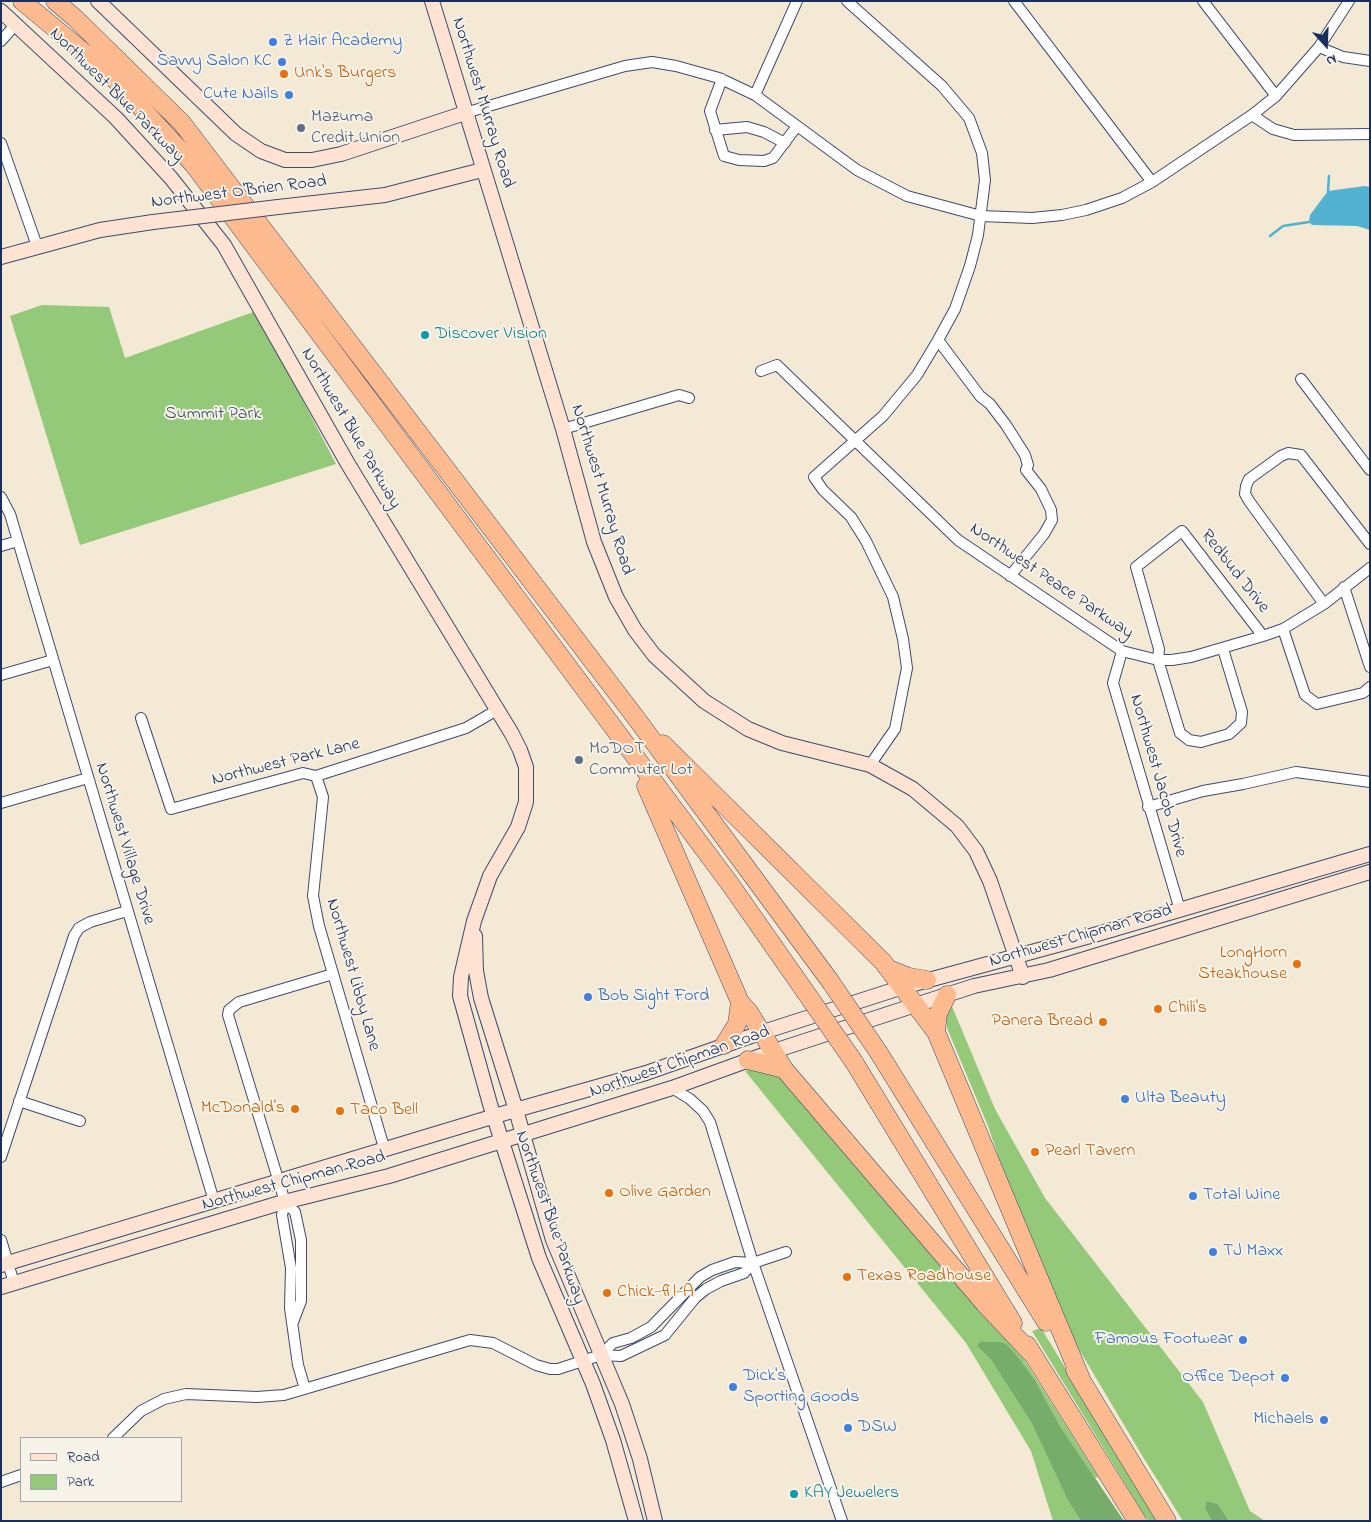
<!DOCTYPE html>
<html>
<head>
<meta charset="utf-8">
<style>
  body { margin:0 }
  #map { position:relative; width:1371px; height:1522px; overflow:hidden; background:#f4e9d4; font-family:"Indie Flower",sans-serif }
  canvas { display:block }
  .frame { position:absolute; inset:0; border:2px solid #1b2f5e; pointer-events:none }
  .legend { position:absolute; left:20px; top:1437px; width:162px; height:65px; box-sizing:border-box; background:#f7f3e8; border:1px solid #9fa5b1; margin:0; padding:6px 9px; list-style:none; font-size:15px; color:#1b2f5e }
  .legend li { display:flex; align-items:center; gap:10px; height:25px }
  .legend b { width:25px; border:1px solid #9fa5b1 }
  .north { position:absolute; left:1301px; top:20px; width:50px; height:50px; -webkit-text-stroke:4px #f7f3e8; paint-order:stroke; rotate:160deg; font-size:14px; font-weight:700; line-height:20px; text-align:center; color:#1b2f5e }
  .north::after { content:''; display:block; margin:auto; width:18px; height:22px; background:#1b2f5e; clip-path:polygon(50% 0,100% 100%,50% 72%,0 100%) }
</style>
</head>
<body>
<div id="map">
<canvas width="1371" height="1522"></canvas>
<div class="frame"></div>
<ul class="legend">
<li><b style="height:6px;background:#fee3d2"></b>Road</li>
<li><b style="height:14px;background:#94c97a"></b>Park</li>
</ul>
<div class="north">N</div>
</div>
<script>
const g = document.querySelector('canvas').getContext('2d');
g.lineJoin = 'round';
function paint(path, color) { g.fillStyle = color; g.fill(path, 'evenodd'); }
const shape = rows => new Path2D(rows.map(r => 'M' + r).join(''));
function strokePath(path, color, width, dash) { g.strokeStyle = color; g.lineWidth = width; g.lineCap = dash ? 'butt' : 'round'; g.setLineDash(dash || []); g.stroke(path); }
function write(font, color, halo, rows, align = 'center') {
  g.font = font + ' "Indie Flower",sans-serif'; g.lineWidth = 4; g.setLineDash([]); g.textBaseline = 'middle'; g.strokeStyle = halo; g.fillStyle = color; for (const [text, x, y, turn = 0] of rows) {
    g.save(); g.translate(x, y); g.rotate((+turn || 0) * Math.PI / 180); g.textAlign = isNaN(turn) ? turn : align; if (halo) g.strokeText(text, 0, 0); g.fillText(text, 0, 0); g.restore();
  }
}
const green = shape([
  [42,305,109,307,125,358,256,311,336,464,80,545,10,316],
  [951,1004,995,1109,1045,1198,1203,1402,1250,1511,1265,1521,1229,1521,1218,1504,1206,1501,1205,1509,1212,1521,1183,1521,1143,1457,1074,1341,1020,1220,988,1126,947,1028,946,1015],
  [760,1066,778,1073,1025,1361,1098,1477,1095,1478,1060,1426,1036,1382,977,1346,991,1360,1032,1424,1068,1501,1081,1521,1053,1521,1031,1451,966,1343,745,1071],
  [1041,1328,1159,1521,1148,1521,1032,1331]
]);
const forest = shape([
  [980,1342,1000,1342,1006,1344,1017,1356,1036,1382,1060,1426,1124,1521,1081,1521,1068,1501,1032,1424,991,1360,977,1346],
  [1206,1501,1218,1504,1229,1521,1212,1521,1205,1509]
]);
const water = shape([
  [1365,186,1370,187,1370,230,1357,226,1312,225,1309,222,1310,215,1328,191]
]);
const stream = shape([
  [1328,191,1329,176],
  [1270,236,1283,226,1309,222]
]);
const street = shape([
  [847,1,942,86,969,118,982,153,985,180,978,235,970,266,955,309,938,340,917,375,883,416,814,477,823,490,851,517,866,541,893,597,903,639,907,668,895,729,870,765],
  [1014,1,1152,182],
  [1203,1,1276,96],
  [1,41,16,24],
  [1319,47,1343,57,1370,61],
  [722,79,710,111,724,156,739,160,764,161,773,158,797,126],
  [755,95,797,1],
  [465,113,625,66,652,62,676,66,719,78,755,95,857,170,907,196,981,216,1032,218,1062,215,1086,210,1122,198,1152,182,1252,115,1276,96,1319,47,1349,1],
  [1252,115,1273,129,1294,135,1370,134],
  [715,130,747,127,764,132,785,143],
  [1,143,37,246],
  [938,340,980,396,990,404,1006,425,1025,455,1028,465,1026,470,1041,489,1051,510,1052,520,1044,534,1010,576],
  [761,371,777,365,958,540,1122,651,1158,660,1172,660,1191,657,1263,636,1283,629,1324,604,1370,568],
  [1301,379,1370,470],
  [563,429,679,395,689,398],
  [1,497,10,514,18,541,214,1201],
  [1,546,18,541],
  [1344,587,1370,667],
  [1324,604,1249,501,1245,494,1246,486,1249,479,1281,456,1288,453,1301,455,1370,544],
  [1283,629,1305,695,1317,704,1363,693,1370,687],
  [1223,649,1242,712,1241,723,1229,734,1201,742,1189,740,1180,733,1158,660,1159,649,1136,567,1182,531,1263,636],
  [1122,651,1113,683,1180,910],
  [1,675,53,660],
  [141,718,171,809,303,773,316,776,466,728,497,710],
  [316,776,323,797,313,896,319,926,385,1151],
  [1,803,88,778],
  [1148,807,1203,791,1243,784,1296,772,1370,782],
  [672,1088,690,1099,703,1111,710,1122,753,1263,842,1521],
  [19,1101,80,1121],
  [1,1157,74,936,79,928,90,922,127,911],
  [285,1202,295,1212,301,1240,301,1301,293,1322],
  [1,1240,14,1283],
  [601,1355,613,1343,631,1338,651,1327,700,1277,712,1270,735,1262,753,1263,786,1252],
  [305,1389,298,1365,290,1308,291,1268,282,1215,285,1202,228,1015,229,1010,239,1002,333,974],
  [113,1438,141,1411,164,1399,186,1394,257,1397,284,1395,470,1340,493,1343,536,1365,550,1369,558,1369,601,1355,621,1356,665,1335,695,1298,706,1289,721,1281,744,1273,753,1263],
  [1,1482,21,1475]
]);
const secondary = shape([
  [98,1,236,134,261,151,285,160,312,160,341,154,465,113],
  [432,1,563,429,594,542,616,597,635,630,654,655,704,701,748,729,782,743,870,765,913,789,957,826,976,851,990,881,1023,977],
  [1,11,116,118,171,178,224,245,348,464,512,734,520,750,526,767,526,802,518,827,490,876,474,921,461,977,460,996,490,1104,539,1258,593,1384,613,1440,636,1521],
  [278,207,385,195,482,170],
  [1,257,100,230,153,222],
  [475,936,476,971,481,998,516,1110,553,1240,622,1404,640,1459,655,1521],
  [1,1265,505,1113,646,1073,760,1033,903,987,1094,935,1370,854],
  [1,1287,280,1203,389,1176,672,1088,774,1051,974,986,1049,970,1370,872]
]);
const highway = shape([
  [22,1,110,74,194,165,730,884,802,987],
  [55,1,75,18,182,123,636,718,830,981],
  [663,744,883,962,936,1032,1081,1379],
  [646,786,740,1002,749,1012,784,1069,984,1303,1032,1354],
  [889,969,909,977,927,980],
  [936,1032,938,1014,947,995],
  [724,1045,737,1024,740,1002],
  [879,1053,1046,1322],
  [748,1060,784,1069],
  [854,1062,1013,1323],
  [1027,1345,1137,1521],
  [1075,1370,1167,1521]
]);
const secondaryBridge = shape([
  [153,222,278,207]
]);
const highwayBridge = shape([
  [830,981,879,1053],
  [802,987,854,1062]
]);
const markers = [
  [273,42,5,"#3f7fe0"],
  [282,62,5,"#3f7fe0"],
  [284,74,5,"#e8710a"],
  [289,95,5,"#3f7fe0"],
  [301,128,5,"#5c6f8a"],
  [425,335,5,"#0f9aa8"],
  [579,760,5,"#5c6f8a"],
  [1297,964,5,"#e8710a"],
  [588,997,5,"#3f7fe0"],
  [1158,1009,5,"#e8710a"],
  [1103,1022,5,"#e8710a"],
  [1125,1099,5,"#3f7fe0"],
  [295,1109,5,"#e8710a"],
  [340,1111,5,"#e8710a"],
  [1035,1152,5,"#e8710a"],
  [609,1193,5,"#e8710a"],
  [1193,1196,5,"#3f7fe0"],
  [1213,1252,5,"#3f7fe0"],
  [847,1277,5,"#e8710a"],
  [607,1293,5,"#e8710a"],
  [1243,1340,5,"#3f7fe0"],
  [1285,1378,5,"#3f7fe0"],
  [733,1387,5,"#3f7fe0"],
  [1324,1420,5,"#3f7fe0"],
  [848,1428,5,"#3f7fe0"],
  [794,1494,5,"#0f9aa8"]
];
const shopNames = [
  ["Z Hair Academy",283,42],
  ["Savvy Salon KC",272,62,"right"],
  ["Cute Nails",279,95,"right"],
  ["Bob Sight Ford",598,997],
  ["Ulta Beauty",1135,1099],
  ["Total Wine",1203,1196],
  ["TJ Maxx",1223,1252],
  ["Famous Footwear",1233,1340,"right"],
  ["Dick's",743,1377],
  ["Sporting Goods",743,1398],
  ["Office Depot",1275,1378,"right"],
  ["Michaels",1314,1420,"right"],
  ["DSW",858,1428]
];
const foodNames = [
  ["Unk's Burgers",294,74],
  ["LongHorn",1287,954,"right"],
  ["Steakhouse",1287,975,"right"],
  ["Chili's",1168,1009],
  ["Panera Bread",1093,1022,"right"],
  ["McDonald's",285,1109,"right"],
  ["Taco Bell",350,1111],
  ["Pearl Tavern",1045,1152],
  ["Olive Garden",619,1193],
  ["Texas Roadhouse",857,1277],
  ["Chick-fil-A",617,1293]
];
const streetNames = [
  ["Northwest Blue Parkway",116,96,45],
  ["Northwest Murray Road",482,103,73],
  ["Northwest O'Brien Road",239,193,-7],
  ["Northwest Blue Parkway",350,429,60],
  ["Northwest Murray Road",601,490,73],
  ["Redbud Drive",1234,572,52],
  ["Northwest Peace Parkway",1051,582,34],
  ["Northwest Park Lane",286,763,-14],
  ["Northwest Jacob Drive",1157,776,74],
  ["Northwest Village Drive",124,844,73],
  ["Northwest Chipman Road",1081,937,-16],
  ["Northwest Libby Lane",352,975,74],
  ["Northwest Chipman Road",680,1063,-19],
  ["Northwest Chipman Road",294,1182,-15],
  ["Northwest Blue Parkway",549,1218,71]
];
const serviceNames = [
  ["Mazuma",311,118],
  ["Credit Union",311,139],
  ["MoDOT",589,750],
  ["Commuter Lot",589,771]
];
const cultureNames = [
  ["Discover Vision",435,335],
  ["KAY Jewelers",804,1494]
];
const parkNames = [
  ["Summit Park",213,415]
];
paint(green, '#94c97a');
paint(forest, '#77ad6a');
paint(water, '#53b1d1');
strokePath(stream, '#53b1d1', 2.5);
strokePath(street, '#3c4b70', 12);
strokePath(secondary, '#3c4b70', 16);
strokePath(highway, '#3c4b70', 19);
strokePath(street, '#fff', 10);
strokePath(secondary, '#fee3d2', 14);
strokePath(highway, '#fcba8e', 18);
strokePath(secondaryBridge, '#3c4b70', 16, []);
strokePath(highwayBridge, '#3c4b70', 19, []);
strokePath(secondaryBridge, '#fee3d2', 14);
strokePath(highwayBridge, '#fcba8e', 18);
for (const [x, y, r, color] of markers) { const dot = new Path2D(); dot.arc(x, y, r, 0, 2 * Math.PI); g.fillStyle = color; g.fill(dot); strokePath(dot, '#f7f3e8', 2); }
write('18px', '#366cbe', '#f7f3e8', shopNames, 'left');
write('18px', '#c56008', '#f7f3e8', foodNames, 'left');
write('18px', '#1b2f5e', '#f7f3e8', streetNames);
write('18px', '#4e5e75', '#f7f3e8', serviceNames, 'left');
write('18px', '#0d838f', '#f7f3e8', cultureNames, 'left');
write('18px', '#395665', '#f7f3e8', parkNames);
</script>
</body>
</html>
